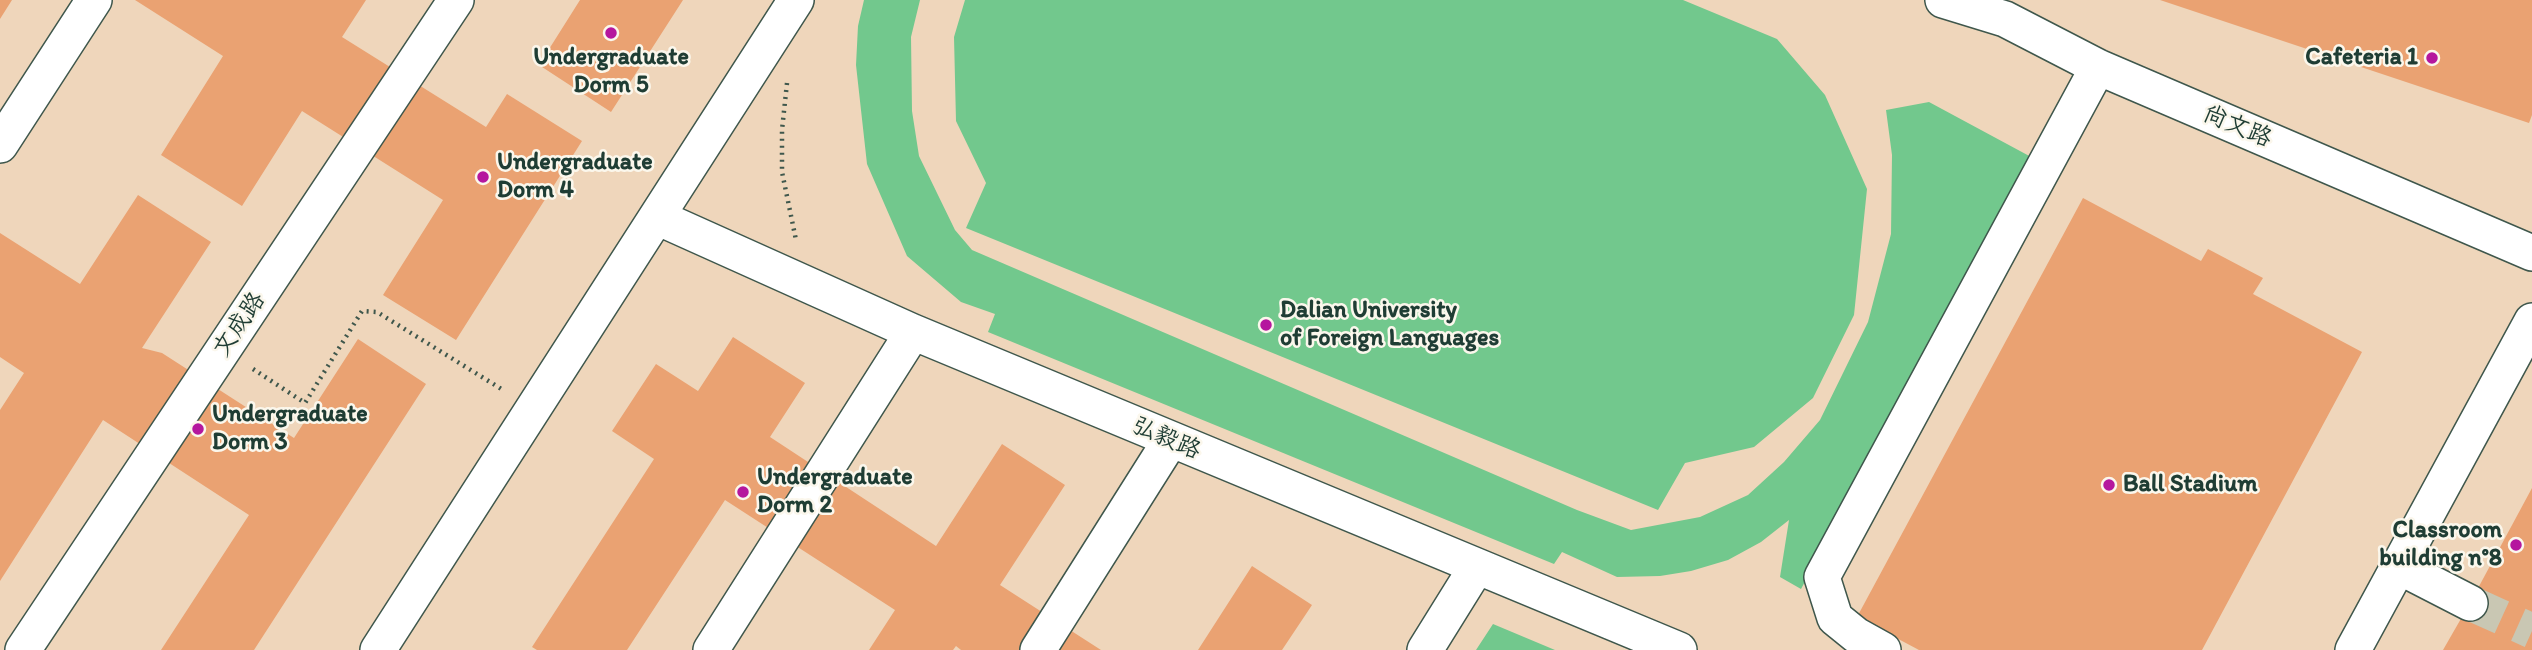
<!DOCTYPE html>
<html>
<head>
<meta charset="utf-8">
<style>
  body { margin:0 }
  canvas { display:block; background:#f3ead3 }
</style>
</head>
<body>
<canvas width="2532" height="650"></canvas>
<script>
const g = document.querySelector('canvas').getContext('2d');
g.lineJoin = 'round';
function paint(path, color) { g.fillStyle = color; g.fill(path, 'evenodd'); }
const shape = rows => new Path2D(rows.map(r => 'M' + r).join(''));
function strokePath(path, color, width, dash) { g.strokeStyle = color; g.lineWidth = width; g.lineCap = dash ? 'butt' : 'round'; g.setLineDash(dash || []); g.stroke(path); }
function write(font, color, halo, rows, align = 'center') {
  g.font = font + ' Itim,"LXGW WenKai TC",sans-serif'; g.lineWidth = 5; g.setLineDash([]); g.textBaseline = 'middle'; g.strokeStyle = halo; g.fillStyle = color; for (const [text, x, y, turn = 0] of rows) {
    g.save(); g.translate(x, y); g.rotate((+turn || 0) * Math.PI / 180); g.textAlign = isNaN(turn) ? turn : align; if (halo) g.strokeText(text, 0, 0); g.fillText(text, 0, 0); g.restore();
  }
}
const built = shape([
  [0,0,2532,0,2532,650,0,650]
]);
const green = shape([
  [864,0,920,0,911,37,912,111,919,156,955,230,972,250,1577,510,1631,530,1700,517,1748,495,1784,462,1820,420,1868,322,1891,234,1892,155,1886,110,1929,102,2033,158,1801,589,1780,577,1789,520,1761,542,1728,560,1691,571,1660,576,1617,577,1562,552,1554,564,988,332,995,314,961,302,907,256,867,164,856,65,858,26],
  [965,0,1683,0,1777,39,1825,95,1867,189,1854,315,1813,398,1754,447,1685,463,1658,510,966,228,986,183,956,121,954,37],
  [1493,624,1555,650,1476,650]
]);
const building = shape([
  [0,0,12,0,0,19],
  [135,0,366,0,342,37,486,127,507,94,582,141,456,340,383,295,443,200,302,111,242,206,161,155,223,56],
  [580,0,683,0,611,112,539,65],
  [2160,0,2532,0,2532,115,2529,123],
  [138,195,211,242,142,348,162,353,294,438,358,339,426,384,254,650,161,650,249,515,103,420,0,581,0,410,24,373,0,357,0,233,80,284],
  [2083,198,2201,261,2208,249,2263,278,2253,294,2362,352,2202,650,1919,650,1857,617],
  [733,337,805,383,770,437,936,546,1002,444,1065,485,1000,585,1101,650,961,650,956,646,953,650,869,650,895,610,725,500,627,650,537,650,532,647,654,459,612,431,656,364,698,391],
  [2532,488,2532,650,2443,650,2470,603],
  [1252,566,1312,605,1282,650,1198,650]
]);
const minorTunnel = shape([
  [2470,603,2532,631]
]);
const path = shape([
  [787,83,782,130,782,172,796,240],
  [253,369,305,403,362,311,377,312,503,390]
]);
const minor = shape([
  [1943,0,2005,19,2098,67,2532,253],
  [0,145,94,0],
  [657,217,913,332,1679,650],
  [2398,566,2470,603],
  [23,650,456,0],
  [378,650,796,0],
  [711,650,913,332],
  [1038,650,1170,441],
  [1425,650,1476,568],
  [1883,650,1856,635,1835,618,1822,577,2098,67],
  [2353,650,2532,321]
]);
const markers = [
  [611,33,7,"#b5179e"],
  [2432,58,7,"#b5179e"],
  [483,177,7,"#b5179e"],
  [1266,325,7,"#b5179e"],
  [198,429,7,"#b5179e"],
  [2109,485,7,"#b5179e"],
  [743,492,7,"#b5179e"],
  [2516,545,7,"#b5179e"]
];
const poiNames = [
  ["Undergraduate",611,58,"center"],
  ["Dorm 5",611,86,"center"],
  ["Cafeteria 1",2418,58,"right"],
  ["Undergraduate",497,163],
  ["Dorm 4",497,191],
  ["Dalian University",1280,311],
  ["of Foreign Languages",1280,339],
  ["Undergraduate",212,415],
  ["Dorm 3",212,443],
  ["Undergraduate",757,478],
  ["Dorm 2",757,506],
  ["Ball Stadium",2123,485],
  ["Classroom",2502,531,"right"],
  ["building n°8",2502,559,"right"]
];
const streetNames = [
  ["尚文路",2237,127,23],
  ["文成路",240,325,-56],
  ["弘毅路",1166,439,23]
];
paint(built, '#efd6bb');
paint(green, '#72c88d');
paint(building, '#eaa272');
strokePath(minorTunnel, '#c9c7b3', 35, [35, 18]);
strokePath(minor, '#3f574c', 38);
strokePath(path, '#3f574c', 4.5, [2, 5]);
strokePath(minor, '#fff', 35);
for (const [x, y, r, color] of markers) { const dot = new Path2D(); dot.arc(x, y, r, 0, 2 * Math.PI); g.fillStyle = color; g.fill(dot); strokePath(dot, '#fbf7ec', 2.5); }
write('bold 24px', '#1f3d34', '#fbf7ec', poiNames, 'left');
write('24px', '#1f3d34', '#fbf7ec', streetNames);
</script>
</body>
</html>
